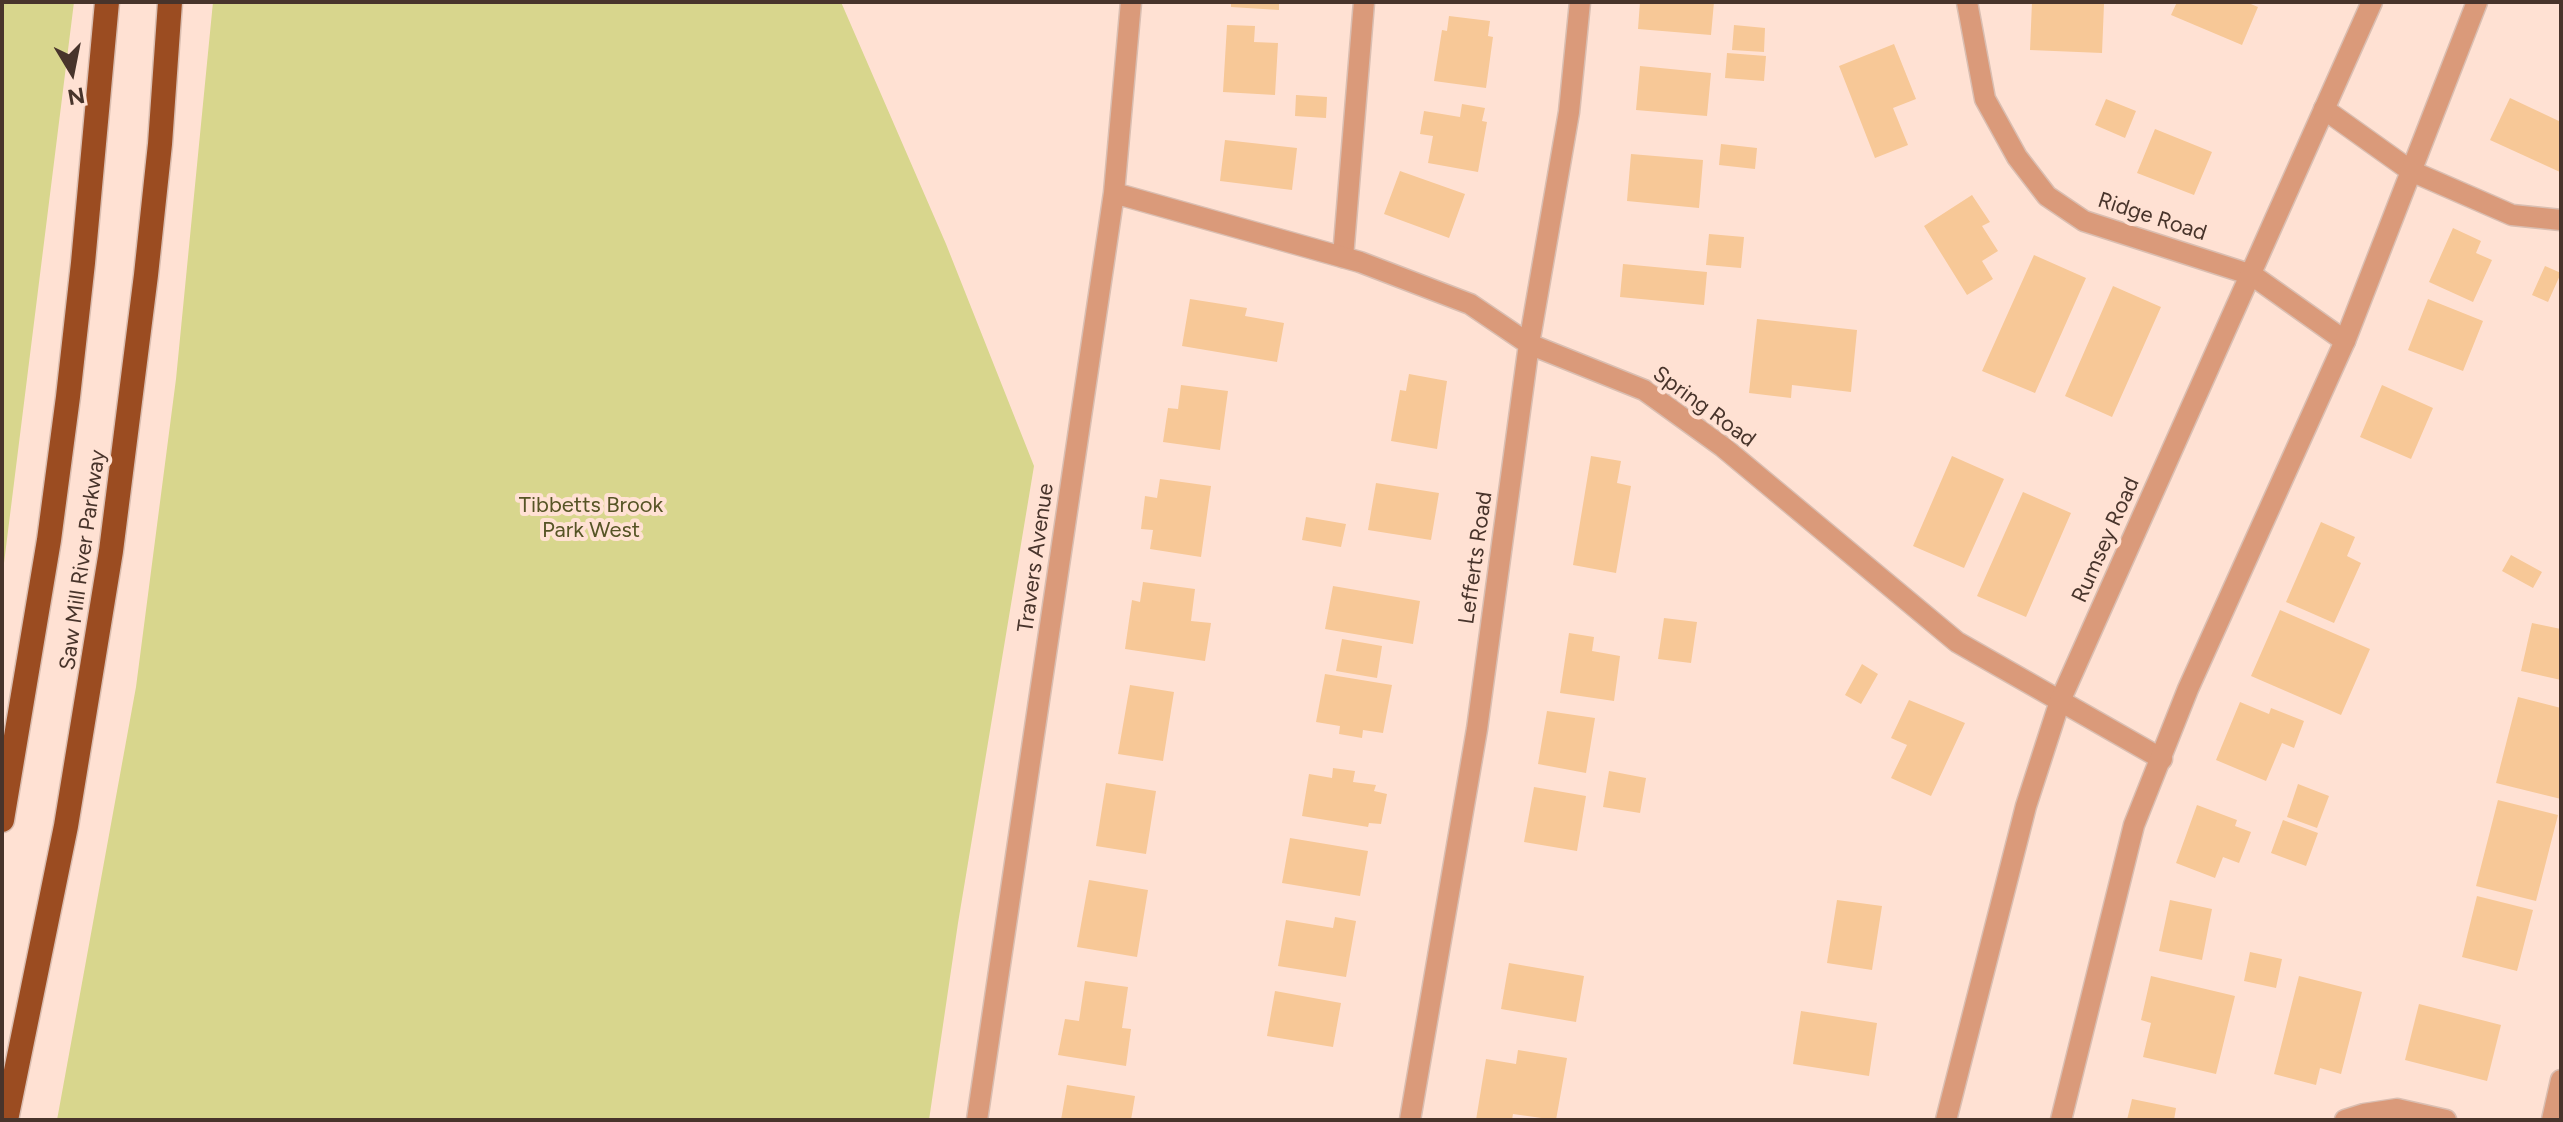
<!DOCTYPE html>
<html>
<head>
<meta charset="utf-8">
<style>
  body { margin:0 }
  #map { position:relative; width:2563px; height:1122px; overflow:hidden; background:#ffe1d3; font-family:Figtree,sans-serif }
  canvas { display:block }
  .frame { position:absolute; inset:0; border:4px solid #48342b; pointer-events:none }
  .north { position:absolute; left:32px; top:32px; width:80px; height:80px; -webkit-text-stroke:6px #ffe1d3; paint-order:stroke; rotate:170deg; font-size:22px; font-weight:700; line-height:32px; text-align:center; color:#48342b }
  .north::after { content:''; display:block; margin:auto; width:28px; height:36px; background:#48342b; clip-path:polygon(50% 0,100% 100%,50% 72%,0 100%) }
</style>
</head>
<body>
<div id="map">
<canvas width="2563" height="1122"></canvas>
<div class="frame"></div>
<div class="north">N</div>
</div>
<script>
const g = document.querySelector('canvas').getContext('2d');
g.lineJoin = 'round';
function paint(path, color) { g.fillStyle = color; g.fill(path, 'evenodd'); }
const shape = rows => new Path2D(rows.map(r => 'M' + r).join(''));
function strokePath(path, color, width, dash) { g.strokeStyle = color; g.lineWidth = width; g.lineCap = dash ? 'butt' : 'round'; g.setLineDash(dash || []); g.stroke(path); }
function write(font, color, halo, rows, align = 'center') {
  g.font = font + ' Figtree,sans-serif'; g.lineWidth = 8; g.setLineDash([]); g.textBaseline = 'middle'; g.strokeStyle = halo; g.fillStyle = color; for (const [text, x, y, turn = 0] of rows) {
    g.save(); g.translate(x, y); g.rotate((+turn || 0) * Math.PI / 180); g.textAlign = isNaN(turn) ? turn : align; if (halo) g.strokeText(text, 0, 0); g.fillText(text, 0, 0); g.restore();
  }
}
const green = shape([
  [2,2,74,2,2,579],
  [213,2,841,2,946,244,1034,466,958,923,929,1120,57,1120,136,687,176,379]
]);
const building = shape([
  [1231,2,1279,2,1279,10,1231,7],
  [1640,2,1714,2,1711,35,1638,29],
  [2032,2,2104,4,2102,53,2030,50],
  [2177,2,2246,2,2258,7,2242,45,2171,15],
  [1449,16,1490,21,1488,36,1493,37,1486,88,1434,81,1442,30,1447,31],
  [1227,25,1255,26,1254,42,1278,43,1275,95,1223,92],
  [1734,25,1765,28,1764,52,1732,50],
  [1894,44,1916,99,1893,108,1908,145,1875,158,1839,66],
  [1727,53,1766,56,1764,81,1725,78],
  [1640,66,1711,73,1707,116,1636,110],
  [1296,95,1327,97,1326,118,1295,116],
  [2510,98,2561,122,2560,172,2490,140],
  [2106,99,2136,111,2125,138,2095,125],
  [1462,104,1485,108,1482,121,1487,122,1478,172,1428,163,1433,136,1420,134,1424,111,1460,117],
  [2155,129,2212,152,2194,195,2137,173],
  [1225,140,1297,148,1292,190,1220,181],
  [1721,144,1757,148,1755,169,1719,165],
  [1631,154,1703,160,1699,208,1627,201],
  [1400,171,1465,194,1449,238,1384,214],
  [1972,195,1990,222,1982,226,1998,251,1982,261,1993,279,1967,295,1924,226],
  [2453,228,2481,241,2476,253,2492,260,2473,302,2429,282],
  [1709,234,1744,237,1741,268,1706,265],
  [2034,255,2086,278,2035,393,1982,371],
  [1623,264,1707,272,1704,305,1620,297],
  [2545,266,2561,273,2548,302,2532,295],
  [2113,286,2161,307,2112,417,2065,396],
  [1190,299,1247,308,1245,316,1284,323,1277,362,1182,346],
  [2428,299,2483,321,2463,371,2408,350],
  [1757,319,1857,330,1851,392,1792,385,1791,398,1749,393],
  [1409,374,1447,381,1437,449,1391,441,1400,390,1406,391],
  [1181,385,1228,391,1220,450,1163,442,1168,408,1178,409],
  [2382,385,2433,408,2411,459,2360,437],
  [1591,456,1621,461,1617,483,1631,486,1616,573,1573,565],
  [1952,456,2004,479,1964,568,1913,546],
  [1160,479,1211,486,1201,557,1150,549,1153,530,1141,529,1145,496,1157,498],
  [1376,483,1439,493,1431,540,1368,530],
  [2023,492,2071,513,2026,617,1977,596],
  [1306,517,1346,524,1341,547,1302,540],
  [2321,522,2355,537,2347,556,2361,563,2334,623,2286,602],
  [2511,555,2542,572,2533,588,2502,571],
  [1143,582,1195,589,1191,621,1211,623,1205,661,1125,649,1132,600,1140,602],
  [1333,586,1420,601,1413,644,1325,629],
  [2280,610,2370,649,2341,715,2251,676],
  [1664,618,1697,622,1691,663,1658,659],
  [2532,623,2561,629,2561,680,2521,671],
  [1569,633,1594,637,1592,651,1620,656,1614,701,1560,693],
  [1342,639,1382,646,1377,678,1336,671],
  [1862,664,1878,674,1861,704,1845,695],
  [1325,674,1392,685,1383,733,1363,730,1362,738,1339,734,1340,726,1316,722],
  [1130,685,1174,692,1163,761,1118,754],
  [2518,697,2561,708,2561,799,2496,783],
  [1909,700,1965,723,1931,796,1891,778,1907,745,1891,738],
  [2240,702,2269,714,2271,708,2304,721,2294,748,2282,743,2266,781,2216,760],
  [1547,711,1595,718,1586,773,1538,764],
  [1333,768,1355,771,1353,782,1376,785,1374,791,1387,794,1381,824,1369,823,1368,827,1302,816,1309,774,1332,778],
  [1609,771,1646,778,1640,813,1603,807],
  [1106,783,1156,791,1146,854,1096,846],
  [2298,784,2329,796,2317,828,2287,817],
  [1534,787,1586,796,1577,851,1524,842],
  [2498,800,2558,815,2536,901,2476,886],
  [2197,805,2237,820,2235,826,2251,832,2239,863,2223,857,2215,878,2176,863],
  [2283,820,2318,833,2306,866,2271,853],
  [1290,838,1368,851,1360,896,1282,883],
  [1089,880,1148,890,1137,957,1077,947],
  [2477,896,2533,910,2517,971,2462,957],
  [1837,900,1882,906,1872,970,1827,963],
  [2170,900,2212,909,2202,960,2159,951],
  [1335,917,1356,921,1346,977,1278,966,1286,920,1333,928],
  [2250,952,2282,959,2276,988,2244,981],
  [1509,963,1584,976,1576,1022,1501,1009],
  [2151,976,2235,996,2216,1074,2143,1057,2151,1023,2141,1020],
  [2299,976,2362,992,2341,1074,2320,1068,2316,1085,2274,1074],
  [1085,981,1128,987,1122,1028,1131,1029,1126,1066,1058,1055,1065,1019,1079,1021],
  [1275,991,1341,1003,1333,1047,1267,1036],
  [2419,1004,2501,1025,2487,1081,2405,1060],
  [1801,1011,1877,1023,1869,1076,1793,1064],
  [1518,1050,1567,1058,1556,1120,1513,1114,1512,1120,1476,1120,1486,1059,1516,1064],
  [1067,1085,1135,1096,1131,1120,1061,1120],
  [2132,1099,2176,1108,2174,1120,2127,1120]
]);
const service = shape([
  [1343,257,1364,2]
]);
const minor = shape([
  [1967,2,1985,99,2017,157,2047,196,2084,221,2252,275,2345,341],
  [2324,109,2411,171,2512,215,2561,220],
  [1114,193,1360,262,1470,304,1529,344,1644,390,1723,447,1957,642,2162,759],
  [977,1120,1114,193,1131,2],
  [1410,1120,1477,729,1529,344,1569,112,1580,2],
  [2345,1120,2364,1114,2397,1109,2446,1120],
  [2552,1120,2561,1080]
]);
const tertiary = shape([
  [1946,1120,2026,806,2060,701,2372,2],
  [2061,1120,2134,825,2188,689,2345,341,2477,2]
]);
const motorway = shape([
  [2,820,49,540,68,397,83,263,107,2],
  [6,1120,66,826,111,551,146,275,160,144,170,2]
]);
const streetNames = [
  ["Ridge Road",2152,217,18],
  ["Spring Road",1704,407,36],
  ["Rumsey Road",2106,540,-66],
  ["Travers Avenue",1036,558,-82],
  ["Lefferts Road",1476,558,-82],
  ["Saw Mill River Parkway",83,560,-82]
];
const parkNames = [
  ["Tibbetts Brook",591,506],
  ["Park West",591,531]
];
paint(green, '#d8d68d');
paint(building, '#f7c897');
strokePath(service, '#dabeb1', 23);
strokePath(minor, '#dabeb1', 23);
strokePath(tertiary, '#dabeb1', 23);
strokePath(motorway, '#dabeb1', 27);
strokePath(service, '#da9a7a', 20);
strokePath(minor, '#da9a7a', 20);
strokePath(tertiary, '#da9a7a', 20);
strokePath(motorway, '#9b4c21', 24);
write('22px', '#48342b', '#ffe1d3', streetNames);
write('22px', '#565425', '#ffe1d3', parkNames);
</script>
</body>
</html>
